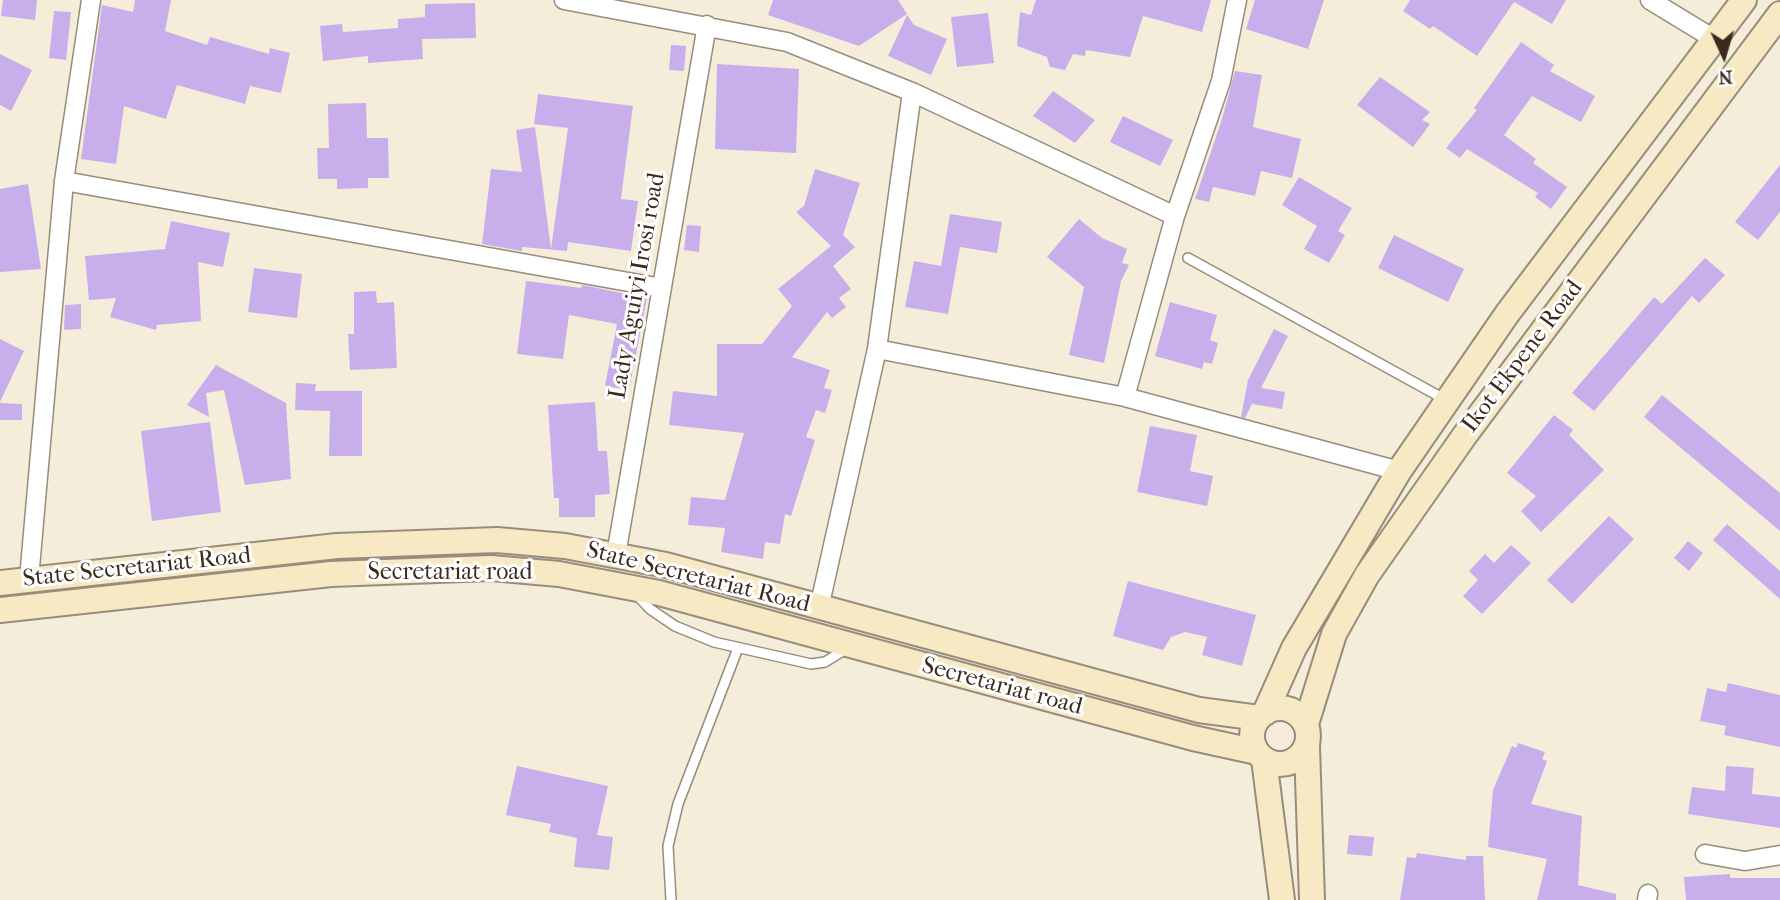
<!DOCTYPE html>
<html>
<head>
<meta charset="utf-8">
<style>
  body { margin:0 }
  #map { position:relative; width:1780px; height:900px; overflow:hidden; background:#f4edda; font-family:"IM FELL French Canon",serif }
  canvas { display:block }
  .north { position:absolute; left:1689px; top:21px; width:70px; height:70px; -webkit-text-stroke:5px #fff; paint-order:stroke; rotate:176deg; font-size:19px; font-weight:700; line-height:28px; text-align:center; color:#3b2a1e }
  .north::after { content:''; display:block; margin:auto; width:24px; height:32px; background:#3b2a1e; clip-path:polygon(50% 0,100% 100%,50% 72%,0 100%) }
</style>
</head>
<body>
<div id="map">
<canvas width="1780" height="900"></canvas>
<div class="north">N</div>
</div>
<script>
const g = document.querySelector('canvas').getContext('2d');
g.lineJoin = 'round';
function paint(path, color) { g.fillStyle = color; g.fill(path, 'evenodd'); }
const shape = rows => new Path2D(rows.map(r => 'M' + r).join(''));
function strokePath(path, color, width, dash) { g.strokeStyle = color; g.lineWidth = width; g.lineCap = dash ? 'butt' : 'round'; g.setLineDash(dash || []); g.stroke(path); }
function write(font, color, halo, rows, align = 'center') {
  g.font = font + ' "IM FELL French Canon",serif'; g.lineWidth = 6; g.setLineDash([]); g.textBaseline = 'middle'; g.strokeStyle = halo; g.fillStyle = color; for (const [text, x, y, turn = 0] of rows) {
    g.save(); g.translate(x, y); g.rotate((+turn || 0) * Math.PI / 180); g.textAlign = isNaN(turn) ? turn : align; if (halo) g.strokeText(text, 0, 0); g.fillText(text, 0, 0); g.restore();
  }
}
const building = shape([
  [3,0,37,0,35,20,1,16],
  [135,0,171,0,165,31,207,45,210,37,269,54,270,48,290,53,281,93,250,86,245,104,177,85,166,119,124,106,116,164,81,159,102,5,133,12],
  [773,0,898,0,907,14,859,46,768,15],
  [1036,0,1211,0,1202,32,1143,16,1130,57,1086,50,1085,56,1073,54,1065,70,1050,67,1047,57,1017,46,1020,12,1031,15],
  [1255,0,1324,0,1308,49,1246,29],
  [1410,0,1566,0,1552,24,1514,2,1477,56,1433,26,1430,29,1403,11],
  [475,3,476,38,422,39,423,59,368,63,368,56,323,61,320,26,342,24,343,32,398,28,398,19,425,17,425,4],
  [54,11,71,12,66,60,49,58],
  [988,13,994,63,957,67,951,17],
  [907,15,914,25,947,39,931,75,888,56],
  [1521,42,1554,65,1550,71,1595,96,1581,122,1532,96,1504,135,1536,159,1533,163,1567,187,1551,209,1535,197,1538,193,1467,149,1460,158,1446,148,1477,110,1474,108],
  [671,45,686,46,684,71,669,70],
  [0,54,32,70,11,111,0,105],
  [717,64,799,69,796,153,715,149],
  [1235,71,1262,75,1253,127,1301,139,1292,178,1261,171,1255,196,1213,187,1209,202,1195,199,1222,119],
  [1380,77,1430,112,1422,120,1430,124,1413,147,1357,105],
  [1053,91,1095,120,1075,143,1033,116],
  [538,94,633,106,621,199,638,201,631,251,568,242,567,251,522,247,522,251,482,244,491,169,522,172,516,130,535,127,551,249,568,128,534,124],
  [366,103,367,138,388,138,389,178,368,178,368,188,337,189,337,179,318,179,317,148,329,148,328,104],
  [1123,116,1173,140,1160,166,1110,142],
  [1780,165,1780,212,1758,240,1735,222],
  [815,169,860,183,843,235,855,247,833,266,851,289,839,298,846,307,832,318,827,312,792,357,830,370,824,388,832,390,825,413,816,410,806,437,815,440,791,516,785,514,780,544,765,542,763,559,721,552,725,528,688,525,691,497,725,500,744,433,669,425,673,391,717,396,717,344,762,344,792,306,778,289,831,246,796,212,804,206],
  [1299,177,1352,208,1338,231,1345,235,1329,263,1304,249,1317,226,1282,205],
  [28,184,41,269,0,272,0,189],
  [950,214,1002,222,997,253,960,247,948,314,905,307,914,261,941,266],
  [1079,219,1102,238,1127,249,1122,263,1129,265,1121,281,1104,363,1069,355,1084,287,1047,257],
  [171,221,230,233,223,267,198,262,201,321,157,325,156,330,110,317,116,298,89,300,85,256,165,249],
  [687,225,701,226,699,252,684,250],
  [1394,235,1464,269,1448,302,1378,268],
  [1705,258,1725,275,1699,303,1692,296,1594,411,1572,393,1654,297,1662,304],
  [254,268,302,274,297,318,248,312],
  [526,281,581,288,582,285,647,298,629,390,605,386,617,324,569,315,563,359,517,354],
  [376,291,377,303,394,302,397,368,350,370,348,334,354,334,354,292],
  [1170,302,1217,315,1210,340,1218,343,1212,364,1204,362,1202,369,1155,356],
  [81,304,81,329,64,330,65,305],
  [1274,329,1288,336,1261,388,1285,392,1282,409,1252,404,1245,418,1241,417,1248,380],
  [0,339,24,351,0,402],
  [216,365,286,403,291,479,245,485,224,390,206,393,209,417,187,405],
  [296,383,316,384,315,391,362,391,362,456,329,456,330,411,295,410],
  [1662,395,1780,493,1780,531,1644,417],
  [595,402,598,451,607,451,610,494,595,495,595,517,559,517,559,498,554,498,548,405],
  [0,403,22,404,22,420,0,420],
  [1554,415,1573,430,1569,435,1604,470,1541,532,1521,511,1536,496,1507,473],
  [210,422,221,512,152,521,141,431],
  [1150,426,1197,435,1190,471,1213,476,1207,506,1137,492],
  [1609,516,1634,539,1572,604,1547,580],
  [1727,524,1780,571,1780,599,1713,540],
  [1688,541,1703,553,1689,571,1674,558],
  [1511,545,1531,563,1482,614,1463,596,1478,580,1469,571,1485,554,1494,563],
  [1128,581,1256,615,1242,666,1202,655,1207,637,1185,632,1171,637,1163,650,1113,636],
  [1728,683,1780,695,1780,747,1724,735,1726,726,1700,721,1707,688,1726,692],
  [1518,743,1545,752,1542,759,1547,761,1531,804,1582,816,1578,885,1616,894,1616,900,1537,900,1547,859,1488,847,1493,790,1512,746,1516,748],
  [517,766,608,786,597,835,613,837,609,870,574,867,577,838,549,832,551,824,506,815],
  [1726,766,1754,768,1752,794,1780,797,1780,828,1688,814,1692,787,1725,791],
  [1349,835,1374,837,1372,856,1347,854],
  [1417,853,1466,860,1466,856,1483,856,1485,900,1400,900,1407,857,1416,858],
  [1730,874,1730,878,1780,878,1780,900,1686,900,1684,877]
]);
const lane = shape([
  [1188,258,1446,400],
  [636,594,650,609,675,626,714,642,811,664,825,662,846,649],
  [671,900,668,846,678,804,738,648]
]);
const street = shape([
  [564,0,787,42,912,92,1175,216],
  [1650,0,1714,39],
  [64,181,662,288],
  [877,349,1125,397,1175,216,1221,81,1237,0],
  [1125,397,1399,471],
  [616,555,707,25],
  [29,579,64,181,91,0],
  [819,608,877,349,912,92],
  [1705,854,1745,861,1780,855],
  [1647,900,1648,894]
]);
const secondary = shape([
  [0,583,337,546,497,540,565,546,666,565,1199,710,1259,718],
  [0,610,331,574,491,568,559,574,659,593,1193,738,1257,752],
  '1252 736a28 28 0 1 1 56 0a28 28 0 1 1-56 0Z',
  [1265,713,1294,648,1399,471,1507,314,1744,0],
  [1306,724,1334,634,1367,575,1465,435,1780,14],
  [1307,747,1312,900],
  [1264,759,1282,900]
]);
const streetNames = [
  ["Lady Aguiyi Irosi road",638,286,-80],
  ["Ikot Ekpene Road",1523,357,-53],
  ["State Secretariat Road",137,568,-6],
  ["Secretariat road",450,573],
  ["State Secretariat Road",698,578,14],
  ["Secretariat road",1002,687,15]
];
paint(building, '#c8afec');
strokePath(lane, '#988c7c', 12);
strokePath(street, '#988c7c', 21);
strokePath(secondary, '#988c7c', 28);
strokePath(lane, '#fff', 9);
strokePath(street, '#fff', 18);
strokePath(secondary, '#f6e9c3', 24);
write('24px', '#3b2a1e', '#fff', streetNames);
</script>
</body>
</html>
